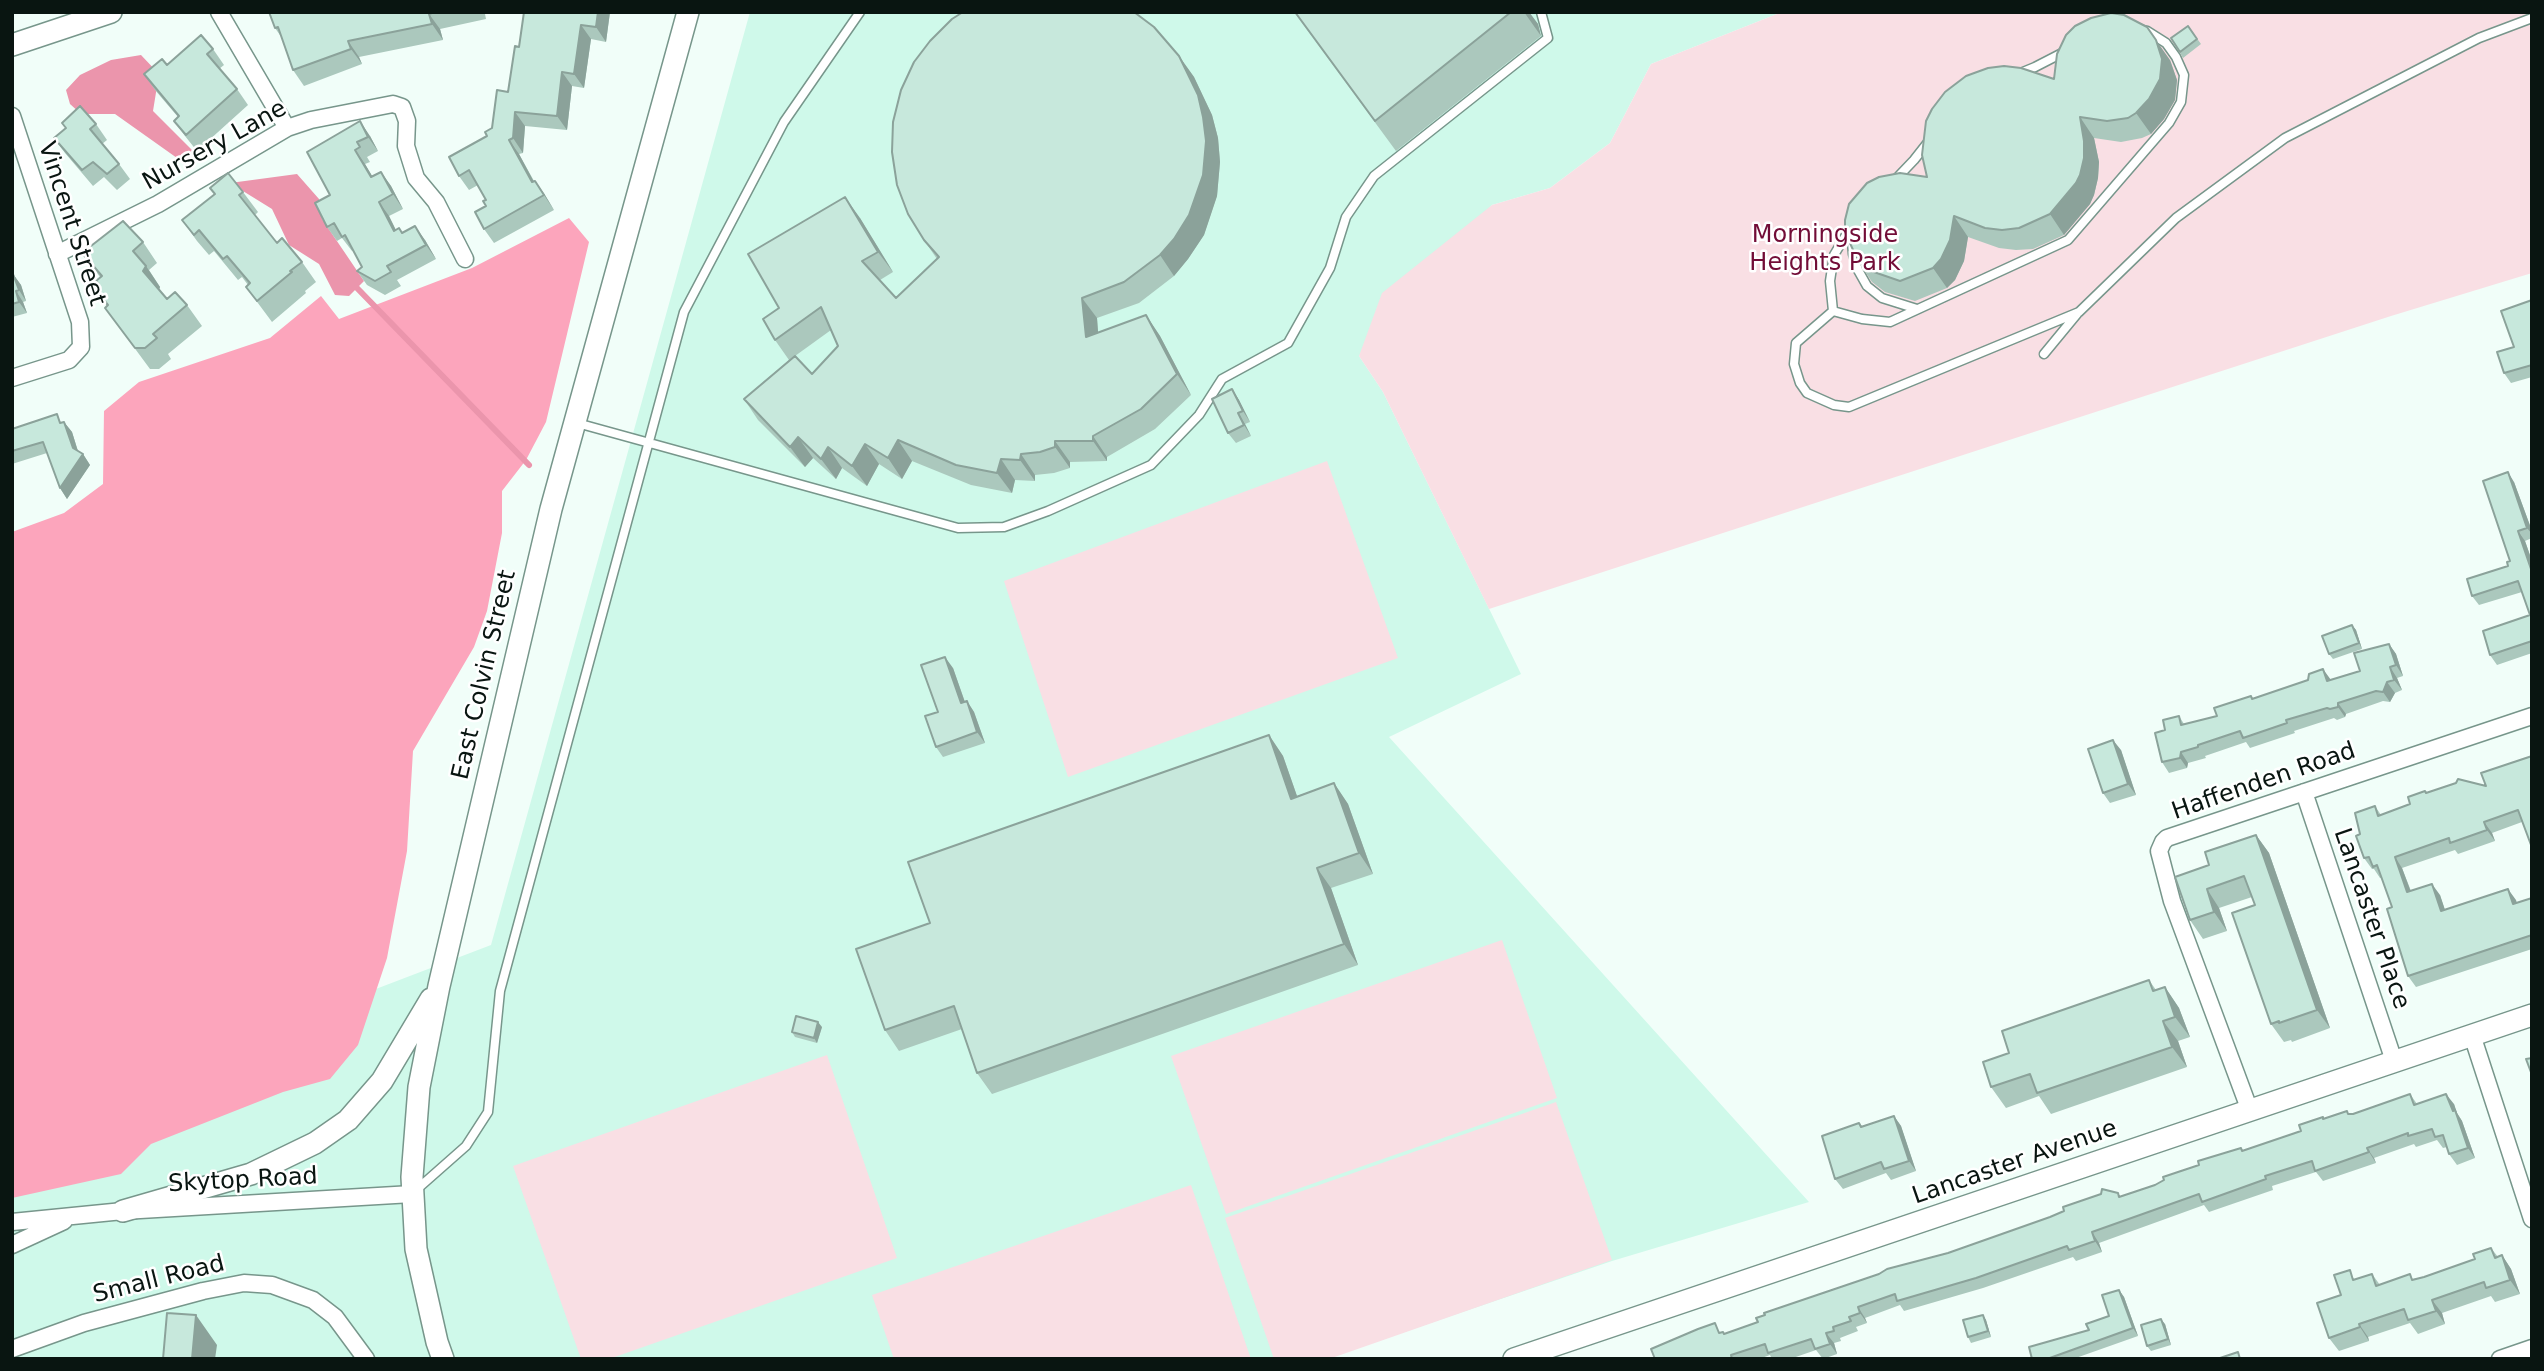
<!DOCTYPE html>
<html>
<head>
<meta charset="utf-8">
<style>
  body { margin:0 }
  #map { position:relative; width:2544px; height:1371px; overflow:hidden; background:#f1fef9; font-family:"DejaVu Sans",sans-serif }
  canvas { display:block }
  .frame { position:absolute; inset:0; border:14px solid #091511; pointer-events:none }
</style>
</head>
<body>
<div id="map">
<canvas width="2544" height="1371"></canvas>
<div class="frame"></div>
</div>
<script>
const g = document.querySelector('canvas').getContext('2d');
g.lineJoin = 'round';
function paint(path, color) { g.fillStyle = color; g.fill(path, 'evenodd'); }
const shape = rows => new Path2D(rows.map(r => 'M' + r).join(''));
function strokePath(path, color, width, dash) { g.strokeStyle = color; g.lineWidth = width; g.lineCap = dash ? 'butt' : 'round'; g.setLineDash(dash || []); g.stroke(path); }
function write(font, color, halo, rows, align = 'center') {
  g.font = font + ' "DejaVu Sans",sans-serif'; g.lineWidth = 5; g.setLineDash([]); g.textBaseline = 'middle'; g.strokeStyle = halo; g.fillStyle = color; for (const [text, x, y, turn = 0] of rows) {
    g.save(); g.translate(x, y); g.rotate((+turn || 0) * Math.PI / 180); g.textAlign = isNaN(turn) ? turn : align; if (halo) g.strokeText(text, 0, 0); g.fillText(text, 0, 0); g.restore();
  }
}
const built = shape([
  [750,12,1782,12,1651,64,1610,143,1550,188,1492,205,1359,356,1383,392,1521,674,1389,737,1809,1202,1612,1261,1325,1359,12,1359,12,1128,491,945]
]);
const green = shape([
  [1782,12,2532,12,2532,273,2391,316,1489,609,1383,392,1359,356,1382,293,1492,205,1550,188,1610,143,1651,64],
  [1327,461,1398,658,1068,777,1004,581],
  [1502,940,1557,1098,1226,1214,1171,1056],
  [827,1055,897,1258,609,1359,581,1359,513,1166],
  [1556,1102,1612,1260,1329,1359,1274,1359,1225,1218],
  [1191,1185,1251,1359,894,1359,872,1295]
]);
const forest = shape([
  [569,218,589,242,546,422,526,460,502,491,502,533,487,611,474,647,413,751,407,851,387,958,358,1045,330,1079,283,1092,151,1144,121,1174,12,1198,12,532,64,513,103,484,104,411,139,382,270,338,321,296,339,319,472,268]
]);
const water = shape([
  [141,55,159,74,153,111,195,153,205,157,177,158,115,114,81,114,70,104,66,90,80,75,111,60],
  [297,174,319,199,322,219,364,281,349,296,335,295,319,264,289,245,272,209,230,183]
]);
const stream = shape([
  [357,288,529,465]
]);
const service = shape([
  [2126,27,2147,31,2166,43,2176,57,2184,75,2181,102,2169,123,2068,240,1890,322,1862,319,1833,311,1830,281,1834,255,1852,225,1914,160,1955,108,1974,92,2035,67,2103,32,2126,27],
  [1852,242,1853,254,1858,270,1867,286,1882,298,1917,309],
  [1833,311,1796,343,1794,364,1800,383,1807,393,1834,405,1849,407,2079,312,2176,218,2285,138,2479,38,2532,18],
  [2044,354,2077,314],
  [577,423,958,528,1004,527,1048,511,1151,465,1199,415,1222,379,1288,343,1330,268,1346,217,1374,176,1548,38,1541,12],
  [415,1191,466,1146,488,1112,500,991,684,312,784,122,860,12]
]);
const minor = shape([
  [219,12,287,128],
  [12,116,80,322,81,347,69,360,12,378],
  [57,254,158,204,287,128,311,120,393,104,402,107,407,121,406,146,416,178,436,202,465,259],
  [2304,792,2394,1061],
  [2472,1035,2532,1219],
  [2250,1111,2172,901,2159,851,2163,842,2167,838,2532,716],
  [12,1222,123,1211,412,1194],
  [12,1245,64,1221],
  [12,1349,84,1323,203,1291,244,1283,272,1285,313,1300,335,1317,366,1359],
  [2500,1359,2532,1348]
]);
const tertiary = shape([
  [12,45,111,12],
  [123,1211,251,1174,315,1143,348,1120,382,1081,431,999],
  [443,1359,437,1342,416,1249,412,1177,419,1087,439,986,551,509,688,12],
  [1514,1359,2532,1015]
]);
const wall = shape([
  [269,12,489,12,489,13,485,14,486,19,440,29,443,40,359,57,362,64,304,86,293,70,282,38,275,28],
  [610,12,606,42,591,39,584,88,572,86,567,130,525,126,523,153,519,154,534,181,545,195,554,210,494,243,484,229,486,206,486,200,478,185,469,190,459,176,492,128,508,92,519,47],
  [1294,12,1529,12,1538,24,1541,36,1396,151],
  [2188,26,2201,44,2183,58,2171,38],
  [213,49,224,65,219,69,237,89,248,105,197,151,185,136,174,121,178,117,155,90,144,74],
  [1179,56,1194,77,1212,115,1218,138,1220,162,1217,196,1204,235,1188,259,1174,276,1139,303,1097,318,1098,333,1146,315,1160,336,1191,395,1155,429,1107,457,1107,461,1070,462,1070,468,1054,473,1035,475,1035,481,1015,480,1012,493,971,485,912,461,902,479,879,464,867,486,842,468,836,479,813,458,805,467,758,420,744,399,789,360,775,340,779,308,860,218,893,272,880,280,896,298,937,259,924,240],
  [831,330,838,346,812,374,795,356],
  [2170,60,2177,80,2175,100,2164,119,2151,134,2142,138,2121,142,2094,138,2099,162,2098,178,2094,195,2090,204,2064,235,2033,249,2016,250,1999,248,1968,237,1964,261,1955,280,1947,288,1915,301,1885,292,1872,282,1858,261,1927,177,2054,79],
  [96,124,107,140,102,144,119,164,130,179,117,190,104,177,93,186,65,153,54,138],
  [370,136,378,151,367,157,370,162,365,164,372,176,381,172,391,186,403,209,389,216,396,230,399,228,403,233,425,240,436,259,397,280,401,286,385,295,367,285,357,271,362,267,353,250,352,251,342,238,337,241,327,227,330,195,307,152],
  [210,188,243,192,258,212,255,215,277,243,302,262,316,282,305,291,306,293,272,322,246,287,248,285,242,277,238,280,214,251,209,255,197,241,182,220,215,194],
  [143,242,157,263,149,270,160,287,159,289,167,299,187,305,202,326,168,354,171,359,159,369,150,369,105,308,107,306,94,288,99,284,96,281,100,277,82,253],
  [13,274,21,285,26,301,23,302,27,313,12,317,12,275],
  [2532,300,2532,377,2511,383,2504,373],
  [1232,389,1239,400,1250,422,1245,424,1251,436,1236,443,1228,433],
  [64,422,72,432,78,451,83,454,90,465,67,499,60,488,47,453,12,464,12,429],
  [2514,482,2532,531,2532,538,2525,541,2532,561,2532,653,2497,665,2490,655,2530,615,2522,592,2479,605,2472,596,2508,566,2510,561],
  [2352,625,2356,630,2362,649,2333,659,2329,654],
  [2389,644,2396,654,2403,676,2397,678,2402,690,2395,693,2390,702,2383,701,2346,714,2345,717,2337,720,2334,718,2294,731,2295,733,2250,748,2246,742,2205,756,2206,758,2188,763,2187,768,2169,773,2162,762,2165,730,2179,716,2184,724,2217,716,2251,696,2253,699,2331,680,2360,671],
  [953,668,965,702,967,701,974,712,985,743,943,757,936,747,938,712],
  [1269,735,1283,756,1297,796,1334,783,1348,804,1373,874,1331,888,1358,965,992,1094,977,1073,962,1029,899,1051,885,1030,930,923],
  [2121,750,2136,795,2110,803,2103,793],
  [2532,756,2532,847,2522,822,2492,833,2495,841,2458,854,2455,850,2402,868,2411,891,2440,895,2445,910,2516,900,2516,903,2532,898,2532,949,2416,987,2408,976,2392,907,2382,878,2380,878,2374,869,2372,869,2364,858,2360,834,2375,806,2381,815,2410,804,2426,793,2486,786],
  [2256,835,2269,853,2330,1028,2292,1042,2291,1040,2284,1042,2271,1024,2255,905,2252,897,2219,908,2227,931,2203,939,2190,920,2209,865],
  [2149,980,2156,990,2165,987,2179,1008,2190,1037,2178,1041,2187,1067,2051,1114,2039,1096,2006,1108,1991,1087,2009,1053],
  [822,1027,817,1043,795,1037,792,1032],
  [2410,1094,2417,1104,2454,1104,2457,1113,2462,1121,2475,1158,2457,1165,2449,1154,2447,1147,2443,1148,2437,1140,2416,1147,2414,1144,2374,1158,2376,1163,2323,1181,2316,1172,2272,1186,2273,1190,2209,1212,2204,1205,2099,1243,2102,1252,2076,1261,2073,1257,1983,1288,1904,1311,1900,1305,1865,1318,1867,1323,1856,1327,1858,1331,1840,1338,1841,1341,1834,1343,1837,1354,1823,1359,1816,1350,1790,1359,1772,1359,1770,1355,1759,1359,1655,1359,1721,1332,1723,1332,1725,1334,1948,1253,2155,1185,2243,1151,2301,1131,2324,1119,2353,1114],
  [1894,1116,1901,1126,1916,1171,1891,1180,1886,1173,1843,1189,1835,1179,1859,1123,1862,1126],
  [2491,1248,2498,1257,2502,1255,2511,1269,2520,1294,2495,1302,2491,1296,2442,1313,2445,1324,2418,1334,2410,1323,2368,1337,2369,1341,2339,1351,2329,1338,2341,1295,2356,1279,2372,1274,2380,1285,2424,1277,2475,1259],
  [2119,1290,2124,1297,2138,1336,2073,1359,2032,1359,2089,1330,2109,1316],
  [1983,1315,1986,1320,1991,1337,1971,1343,1968,1337],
  [2165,1324,2171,1345,2151,1351,2147,1346]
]);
const shadedWall = shape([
  [598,12,610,12,606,42,596,27],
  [1524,12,1529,12,1538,24,1541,36],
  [429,14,440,29,443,40,432,24],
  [581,25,591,39,584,88,574,74],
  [2156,40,2170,60,2177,80,2175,100,2164,119,2151,134,2136,113],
  [348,41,359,57,362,64,351,49],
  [1179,56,1194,77,1212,115,1218,138,1220,162,1217,196,1204,235,1188,259,1174,276,1160,255],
  [562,72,572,86,567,130,557,116],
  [515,112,525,126,523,153,513,138],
  [2080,117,2094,138,2099,162,2098,178,2094,195,2090,204,2064,235,2050,214],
  [360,121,370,136,378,151,368,137],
  [509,140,519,154,542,197,532,182],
  [355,150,365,164,381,191,371,177],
  [381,172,391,186,403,209,393,194],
  [535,181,545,195,554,210,544,195],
  [845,197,860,218,893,272,878,252],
  [379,202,389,216,403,245,394,231],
  [1954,216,1968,237,1964,261,1955,280,1947,288,1933,268],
  [415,226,425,240,436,259,426,245],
  [146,266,160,287,158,292,143,271],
  [13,274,21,285,26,301,19,290],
  [16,291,23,302,27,313,19,302],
  [1082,298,1097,318,1100,358,1086,337],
  [1146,315,1160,336,1191,395,1177,374],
  [1232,389,1239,400,1250,422,1243,411],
  [1238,413,1245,424,1251,436,1244,425],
  [64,422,72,432,80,458,83,454,90,465,67,499,60,488,73,448],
  [1093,436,1107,457,1107,461,1093,441],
  [798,437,813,458,805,467,790,447],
  [898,440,912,461,902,479,888,458],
  [1055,441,1070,462,1070,468,1055,447],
  [865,444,879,464,867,486,852,466],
  [828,447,842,468,836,479,821,459],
  [1021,454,1035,475,1035,481,1020,460],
  [1001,459,1015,480,1012,493,997,473],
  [2508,472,2514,482,2532,531,2532,534,2527,528],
  [2518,531,2525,541,2532,561,2532,572],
  [2352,625,2356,630,2362,649,2359,643],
  [2389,644,2396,654,2403,676,2396,665],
  [945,657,953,668,969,714,961,703],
  [2390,667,2397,678,2402,690,2394,680],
  [2323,669,2331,680,2327,681],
  [2387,682,2395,693,2390,702,2383,692],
  [967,701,974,712,985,743,977,732],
  [2338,703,2346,714,2345,717,2338,707],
  [1269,735,1283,756,1305,819,1291,799],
  [2113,740,2121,750,2136,795,2128,784],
  [2181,752,2188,763,2187,768,2180,758],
  [1334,783,1348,804,1373,874,1359,853],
  [2484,822,2492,833,2495,841,2487,830],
  [2256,835,2269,853,2330,1028,2317,1010],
  [2395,857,2402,868,2415,903,2407,892],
  [1317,868,1331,888,1358,965,1344,944],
  [2432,884,2440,895,2449,922,2441,911],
  [2207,889,2219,908,2227,931,2214,912],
  [2508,889,2516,900,2521,915,2513,904],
  [2165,987,2179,1008,2190,1037,2175,1017],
  [2163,1021,2178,1041,2187,1067,2172,1047],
  [818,1022,822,1027,817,1043,814,1038],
  [2446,1094,2454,1104,2457,1113,2462,1121,2475,1158,2468,1148],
  [1894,1116,1901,1126,1916,1171,1909,1161],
  [2367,1148,2374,1158,2376,1163,2369,1152],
  [2092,1232,2099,1243,2102,1252,2095,1241],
  [2502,1255,2511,1269,2520,1294,2510,1280],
  [2119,1290,2124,1297,2138,1336,2133,1328],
  [2432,1300,2442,1313,2445,1324,2436,1311],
  [1858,1307,1865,1318,1867,1323,1860,1313],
  [196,1315,217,1345,215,1359,192,1359],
  [1983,1315,1986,1320,1991,1337,1988,1331],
  [2161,1319,2165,1324,2171,1345,2168,1339],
  [2359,1324,2368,1337,2369,1341,2360,1327],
  [1826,1333,1834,1343,1837,1354,1830,1344]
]);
const building = shape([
  [269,12,435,12,429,14,432,24,348,41,351,49,293,70,278,27,275,28,269,12],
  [524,12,598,12,596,27,581,25,574,74,562,72,557,116,515,112,513,138,509,140,532,182,535,181,544,195,484,229,475,212,486,206,483,201,486,200,469,170,459,176,449,157,487,136,485,132,492,128,497,90,508,92,515,46,519,47,524,12],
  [963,12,1134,12,1154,27,1179,56,1198,95,1203,117,1206,141,1203,175,1189,215,1174,239,1160,255,1124,282,1082,298,1086,337,1146,315,1177,374,1141,409,1093,436,1093,441,1055,441,1055,447,1040,452,1021,454,1020,460,1001,459,997,473,956,465,898,440,888,458,865,444,852,466,828,447,821,459,798,437,790,447,744,399,795,356,812,374,838,346,821,307,775,340,763,319,779,308,748,254,845,197,878,252,862,261,896,298,939,257,924,240,908,214,897,185,892,152,893,122,901,90,914,62,930,41,952,19,963,12],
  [1295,12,1511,12,1375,121,1295,12],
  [2111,13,2124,15,2147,27,2156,40,2162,59,2160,79,2149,99,2136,113,2128,118,2107,121,2080,117,2084,141,2084,158,2080,175,2076,183,2050,214,2019,228,2002,230,1985,228,1954,216,1950,240,1941,259,1933,268,1900,281,1871,271,1858,261,1845,232,1845,220,1849,204,1867,183,1879,177,1900,173,1927,177,1922,155,1926,121,1932,109,1945,92,1966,76,1988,68,2004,66,2021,68,2054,79,2057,54,2066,35,2075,26,2091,18,2111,13],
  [2188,26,2197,39,2180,52,2171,38,2188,26],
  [201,35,213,49,207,54,237,89,186,135,174,121,179,116,144,74,162,59,167,65,201,35],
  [80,106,96,124,90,129,119,164,107,174,93,162,82,170,54,138,66,128,62,123,80,106],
  [360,121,368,137,357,142,360,147,355,150,371,177,381,172,393,194,379,202,394,231,399,228,402,233,415,226,426,245,387,266,391,272,375,281,357,271,362,267,345,235,342,237,334,223,327,227,315,203,330,195,307,152,360,121],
  [228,173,243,192,239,195,277,243,282,238,302,262,290,271,292,272,257,301,246,287,250,283,227,256,223,259,199,230,194,235,182,220,215,194,210,188,228,173],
  [123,221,143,242,133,251,146,266,143,271,167,299,175,292,187,305,153,334,157,338,145,348,135,348,105,308,108,305,94,288,99,284,96,281,102,276,82,253,123,221],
  [13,274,19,290,16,291,19,302,12,304,12,275,13,274],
  [2532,300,2532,365,2504,373,2497,352,2514,347,2501,311,2532,300],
  [1232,389,1243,411,1238,413,1244,425,1228,433,1212,399,1232,389],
  [57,414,60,423,64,422,73,448,83,454,60,488,43,442,12,451,12,429,57,414],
  [2508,472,2527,528,2518,531,2532,572,2532,641,2490,655,2483,631,2530,615,2518,581,2472,596,2467,579,2508,566,2507,562,2510,561,2483,481,2508,472],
  [2352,625,2359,643,2329,654,2322,636,2352,625],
  [2389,644,2396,665,2390,667,2394,680,2387,682,2383,692,2376,691,2338,703,2338,707,2330,709,2327,708,2286,720,2287,723,2243,738,2240,731,2198,745,2198,747,2181,752,2180,758,2162,762,2155,733,2165,730,2163,720,2179,716,2181,725,2217,716,2214,708,2251,696,2252,699,2308,680,2309,674,2323,669,2327,681,2360,671,2354,653,2389,644],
  [945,657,961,703,967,701,977,732,936,747,925,716,938,712,921,665,945,657],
  [1269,735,1291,799,1334,783,1359,853,1317,868,1344,944,977,1073,954,1006,885,1030,856,949,930,923,908,862,1269,735],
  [2113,740,2128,784,2103,793,2088,749,2113,740],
  [2532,756,2532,845,2531,845,2518,810,2484,822,2487,830,2450,843,2449,838,2395,857,2407,892,2432,884,2441,911,2508,889,2513,904,2532,898,2532,935,2408,976,2387,909,2392,907,2377,865,2373,867,2369,857,2364,858,2356,836,2360,834,2355,813,2375,806,2378,816,2410,804,2408,797,2425,791,2426,793,2456,783,2458,779,2486,786,2481,773,2532,756],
  [2256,835,2317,1010,2279,1023,2279,1021,2271,1024,2232,913,2255,905,2244,876,2207,889,2214,912,2190,920,2175,877,2209,865,2205,852,2256,835],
  [2149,980,2153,991,2165,987,2175,1017,2163,1021,2172,1047,2037,1093,2030,1074,1991,1087,1983,1062,2009,1053,2002,1031,2149,980],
  [796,1016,818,1022,814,1038,792,1032,796,1016],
  [2532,1058,2532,1075,2526,1059,2532,1058],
  [2410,1094,2414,1105,2446,1094,2453,1111,2455,1110,2468,1148,2449,1154,2443,1135,2435,1137,2432,1129,2408,1136,2408,1133,2367,1148,2369,1152,2315,1171,2312,1161,2265,1176,2266,1179,2202,1202,2199,1194,2092,1232,2095,1241,2069,1250,2067,1246,1976,1278,1897,1301,1895,1294,1858,1307,1860,1313,1849,1317,1851,1321,1833,1327,1834,1331,1826,1333,1830,1344,1815,1349,1811,1339,1768,1353,1765,1344,1731,1355,1732,1359,1655,1359,1651,1349,1698,1329,1715,1323,1719,1333,1723,1332,1724,1334,1758,1322,1756,1318,1765,1315,1764,1313,1879,1274,1887,1269,1948,1253,2050,1217,2064,1211,2063,1207,2101,1194,2102,1189,2118,1193,2119,1197,2155,1185,2164,1180,2163,1177,2199,1165,2198,1161,2241,1148,2242,1151,2301,1131,2299,1125,2323,1117,2323,1119,2347,1111,2348,1114,2353,1114,2410,1094],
  [1894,1116,1909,1161,1884,1169,1881,1162,1835,1179,1822,1136,1859,1123,1861,1127,1894,1116],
  [2491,1248,2495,1258,2502,1255,2510,1280,2486,1288,2484,1282,2432,1300,2436,1311,2408,1320,2404,1309,2359,1324,2360,1327,2329,1338,2317,1303,2341,1295,2334,1275,2350,1270,2353,1280,2372,1274,2376,1286,2410,1274,2412,1280,2424,1277,2475,1259,2473,1254,2491,1248],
  [2119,1290,2133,1328,2047,1359,2032,1359,2029,1347,2089,1330,2086,1324,2109,1316,2102,1295,2119,1290],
  [167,1313,196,1315,192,1359,163,1359,167,1313],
  [1983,1315,1988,1331,1968,1337,1963,1320,1983,1315],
  [2161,1319,2168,1339,2147,1346,2141,1325,2161,1319],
  [2238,1352,2240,1359,2217,1359,2238,1352]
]);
const streetNames = [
  ["Nursery Lane",215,146,-29],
  ["Vincent Street",71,224,72],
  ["East Colvin Street",485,675,-77],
  ["Haffenden Road",2264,782,-19],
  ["Lancaster Place",2371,919,71],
  ["Lancaster Avenue",2015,1163,-19],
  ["Skytop Road",243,1181,-3],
  ["Small Road",159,1280,-14]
];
const parkNames = [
  ["Morningside",1825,236],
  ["Heights Park",1825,264]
];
paint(built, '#cff9ea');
paint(green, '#f9dfe4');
paint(forest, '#fca5bc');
paint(water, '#eb95ac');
strokePath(stream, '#eb95ac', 6);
strokePath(service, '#77968b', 11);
strokePath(minor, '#77968b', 19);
strokePath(tertiary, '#77968b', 24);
strokePath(service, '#fff', 8);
strokePath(minor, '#fff', 16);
strokePath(tertiary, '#fff', 21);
paint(wall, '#abc8bd');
paint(shadedWall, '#8ba29a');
paint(building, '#c7e8dc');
strokePath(building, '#8ba29a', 2);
write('24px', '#091511', '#fff', streetNames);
write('24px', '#720c37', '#fff', parkNames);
</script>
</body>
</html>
